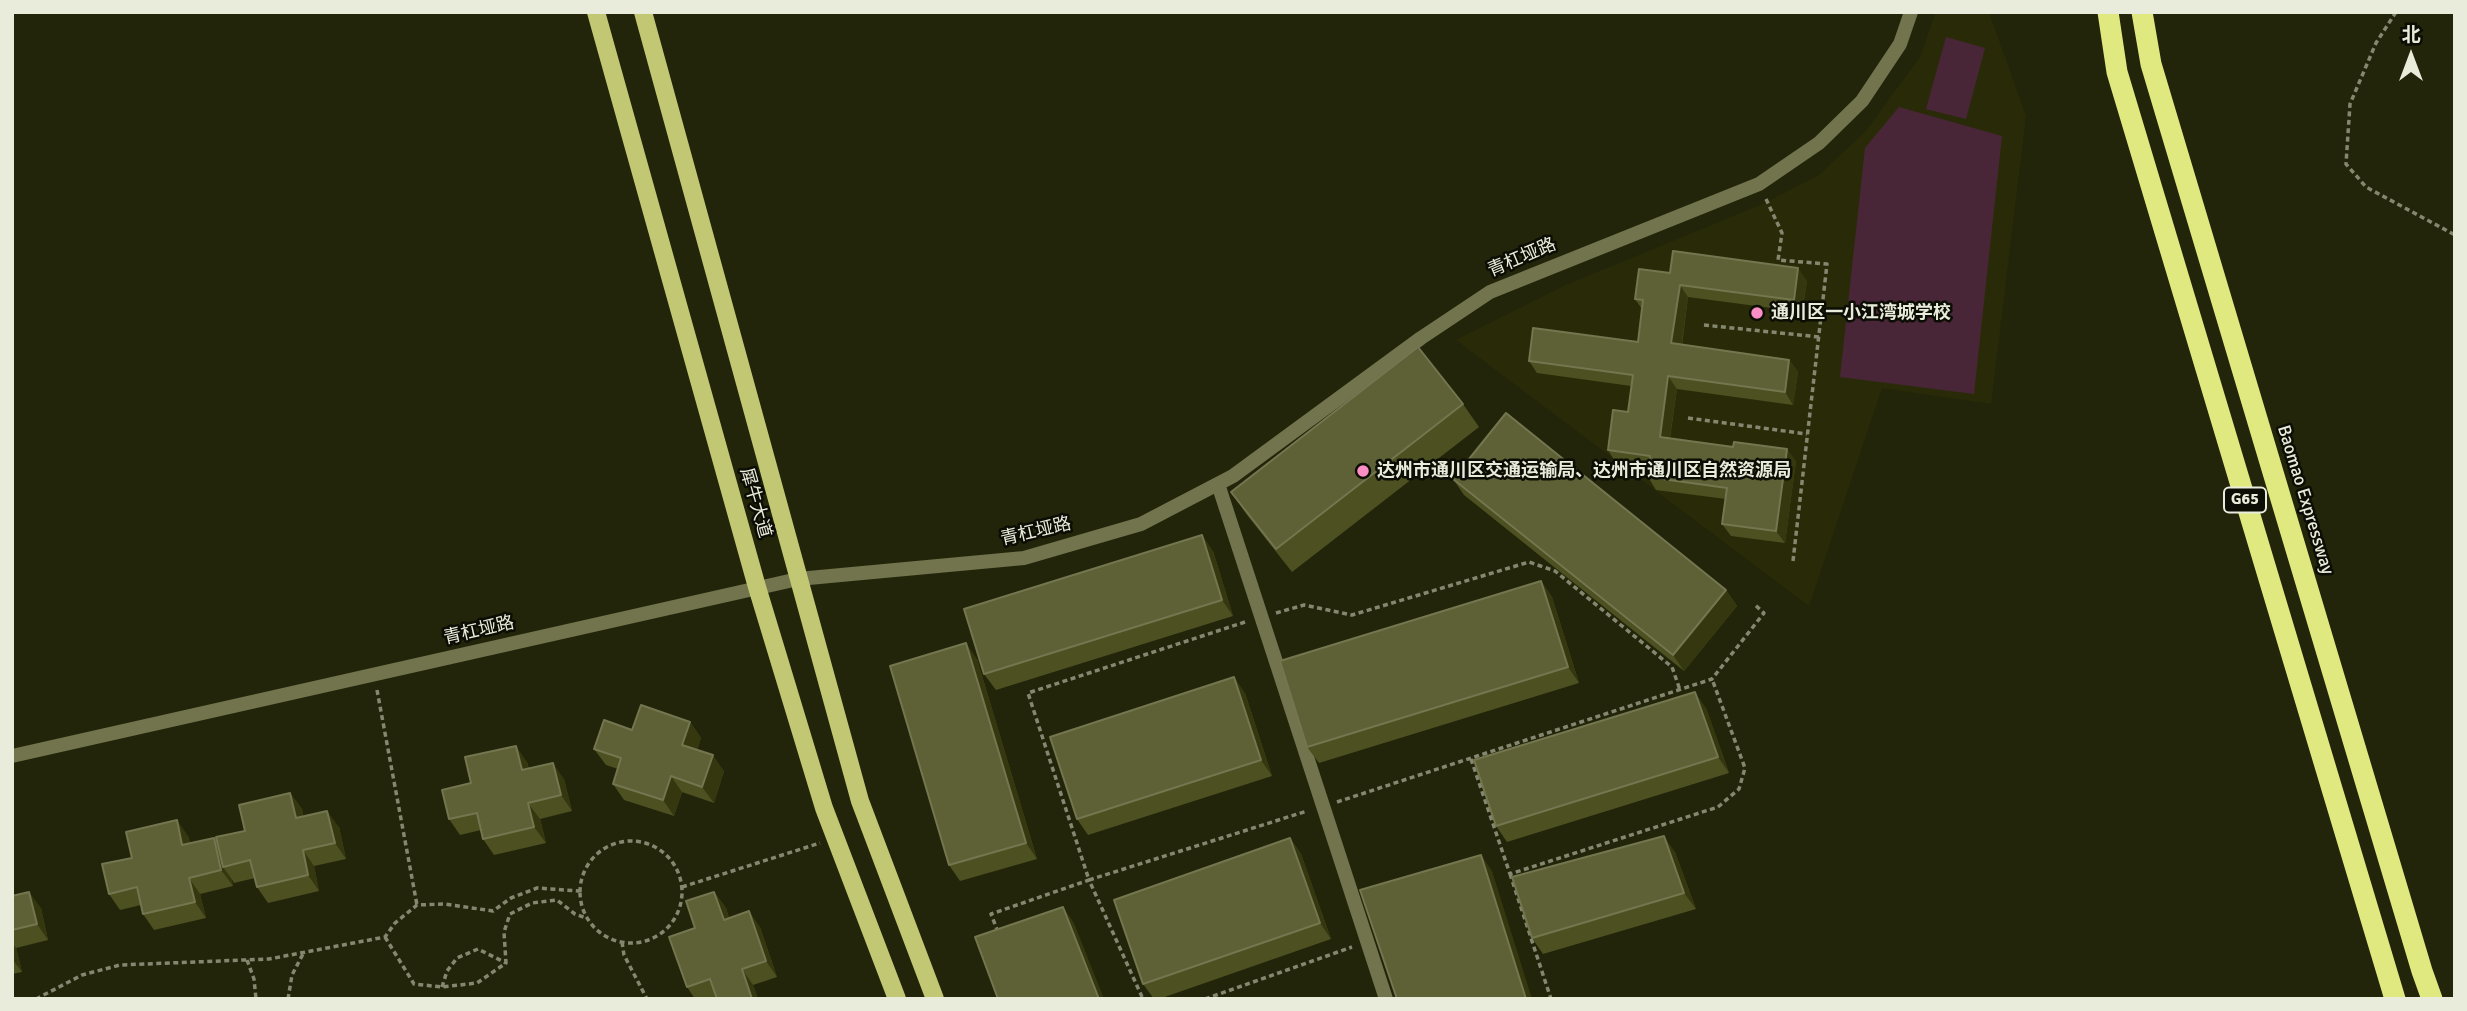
<!DOCTYPE html>
<html>
<head>
<meta charset="utf-8">
<style>
  body { margin:0 }
  #map { position:relative; width:2467px; height:1011px; overflow:hidden; background:#23250a; font-family:Signika,"Noto Sans SC",sans-serif }
  canvas { display:block }
  .frame { position:absolute; inset:0; border:14px solid #e9ebdb; pointer-events:none }
  .north { position:absolute; left:2376px; top:21px; width:70px; height:70px; -webkit-text-stroke:5px #0c0d04; paint-order:stroke; rotate:0deg; font-size:19px; font-weight:700; line-height:28px; text-align:center; color:#e9ebdb }
  .north::after { content:''; display:block; margin:auto; width:24px; height:32px; background:#e9ebdb; clip-path:polygon(50% 0,100% 100%,50% 72%,0 100%) }
</style>
</head>
<body>
<div id="map">
<canvas width="2467" height="1011"></canvas>
<div class="frame"></div>
<div class="north">北</div>
</div>
<script>
const g = document.querySelector('canvas').getContext('2d');
g.lineJoin = 'round';
function paint(path, color) { g.fillStyle = color; g.fill(path, 'evenodd'); }
const shape = rows => new Path2D(rows.map(r => 'M' + r).join(''));
function strokePath(path, color, width, dash) { g.strokeStyle = color; g.lineWidth = width; g.lineCap = dash ? 'butt' : 'round'; g.setLineDash(dash || []); g.stroke(path); }
function write(font, color, halo, rows, align = 'center') {
  g.font = font + ' Signika,"Noto Sans SC",sans-serif'; g.lineWidth = 5; g.setLineDash([]); g.textBaseline = 'middle'; g.strokeStyle = halo; g.fillStyle = color; for (const [text, x, y, turn = 0] of rows) {
    g.save(); g.translate(x, y); g.rotate((+turn || 0) * Math.PI / 180); g.textAlign = isNaN(turn) ? turn : align; if (halo) g.strokeText(text, 0, 0); g.fillText(text, 0, 0); g.restore();
  }
}
const built = shape([
  [1936,12,1989,12,2026,116,1991,404,1882,388,1809,606,1456,340,1566,285,1765,203,1819,175,1866,131,1920,57]
]);
const green = shape([
  [1946,37,1985,48,1966,119,1926,109],
  [1899,107,2002,136,1974,394,1840,377,1865,148]
]);
const path = shape([
  [2396,12,2376,43,2350,104,2346,164,2366,187,2455,235],
  [1766,199,1782,233,1778,260,1827,264,1793,561],
  [1704,325,1819,337],
  [1688,418,1807,434],
  [1276,613,1304,605,1352,615,1529,562,1555,571,1672,667,1680,690],
  [1245,622,1028,693,1089,880,1307,811],
  [377,690,417,905],
  [1471,759,1510,874,1718,807,1739,789,1745,768,1712,679],
  [1337,802,1712,679,1764,613,1754,604],
  '580 892a51 51 0 1 1 102 0a51 51 0 1 1-102 0Z',
  [1510,874,1551,999],
  [682,887,820,843],
  [998,932,991,914,1089,880,1143,999],
  [385,937,414,984,442,987,477,983,506,963,504,932,510,914,532,903,557,900,575,914,586,918],
  [622,942,624,955,647,999],
  [247,960,254,979,256,999],
  [442,987,447,971,457,958,478,949,506,963],
  [36,999,82,975,120,965,269,959,385,937,395,923,417,905,445,904,493,911,511,898,537,888,579,891],
  [288,999,292,975,304,952],
  [1205,999,1352,947]
]);
const minor = shape([
  [1218,484,1386,999],
  [12,756,798,579,1024,558,1141,524,1233,476,1421,338,1490,292,1759,184,1819,143,1862,101,1900,44,1911,12]
]);
const primary = shape([
  [596,12,757,587,824,808,897,999],
  [643,12,860,801,935,999]
]);
const motorway = shape([
  [2108,12,2117,72,2395,999],
  [2142,12,2151,64,2422,971,2432,999]
]);
const wall = shape([
  [1670,273,1807,281,1802,312,1688,297,1682,345,1789,360,1798,372,1793,405,1677,389,1670,438,1796,461,1785,543,1731,536,1722,524,1726,499,1656,490,1648,477,1649,467,1616,463,1608,450,1628,412,1631,386,1537,373,1529,361,1638,342,1642,309,1635,299],
  [1463,404,1479,427,1292,572,1247,515,1231,492],
  [1453,479,1726,590,1737,606,1684,671,1464,495],
  [1213,551,1233,616,996,690,984,674],
  [1541,581,1552,597,1579,683,1319,763,1307,747],
  [977,659,1037,859,960,881,949,865],
  [1245,693,1272,776,1088,835,1077,819],
  [1706,708,1729,773,1507,842,1496,826],
  [690,722,701,738,697,750,724,771,714,803,682,792,674,816,624,800,613,784,618,769,606,765,594,749,632,730],
  [527,762,529,769,564,779,572,811,540,819,546,843,494,855,483,839,481,830,460,835,449,819],
  [290,793,302,809,303,816,339,827,346,859,314,866,319,891,268,903,257,887,255,878,234,883,231,878,233,886,200,894,206,918,154,930,143,914,141,905,120,910,109,894,132,858,188,836,190,843,214,838,217,843,245,831],
  [1290,838,1301,854,1331,939,1159,999,1154,999,1143,984],
  [1675,852,1696,909,1543,954,1532,938],
  [714,892,726,908,729,918,760,927,777,977,753,985,758,999,717,999,716,996,709,999,695,999,687,987,695,928],
  [12,896,41,908,48,940,16,948,22,972,12,974]
]);
const shadedWall = shape([
  [1798,268,1807,281,1802,312,1794,300],
  [1680,285,1688,297,1680,356,1671,343],
  [1789,360,1798,372,1793,405,1785,392],
  [1668,376,1677,389,1668,449,1660,437],
  [1787,449,1796,461,1785,543,1776,531],
  [1202,535,1213,551,1233,616,1222,600],
  [1541,581,1552,597,1579,683,1568,667],
  [1726,590,1737,606,1684,671,1673,655],
  [966,643,977,659,1037,859,1026,843],
  [1234,677,1245,693,1272,776,1261,760],
  [1695,692,1706,708,1729,773,1718,757],
  [690,722,701,738,694,761,682,745],
  [516,746,527,762,533,786,522,770],
  [713,755,724,771,714,803,702,787],
  [553,763,564,779,572,811,561,795],
  [671,776,682,792,674,816,663,800],
  [290,793,302,809,307,834,296,818],
  [528,803,540,819,546,843,534,827],
  [327,811,339,827,346,859,335,843],
  [177,820,188,836,194,861,182,845],
  [1664,836,1675,852,1696,909,1684,893],
  [214,838,225,854,223,867,231,878,233,886,221,870],
  [1290,838,1301,854,1331,939,1320,923],
  [303,850,314,866,319,891,308,875],
  [1481,855,1492,871,1532,999,1526,999],
  [189,878,200,894,206,918,195,902],
  [29,892,41,908,48,940,37,924],
  [714,892,726,908,735,936,724,920],
  [1063,907,1074,923,1104,999,1099,999],
  [749,911,760,927,777,977,766,961],
  [12,943,16,948,22,972,12,959],
  [742,969,753,985,758,999,752,999]
]);
const building = shape([
  [1673,251,1798,268,1794,300,1680,285,1671,343,1789,360,1785,392,1668,376,1660,437,1733,447,1734,442,1787,449,1776,531,1722,524,1727,488,1648,477,1650,456,1608,450,1613,410,1628,412,1633,375,1529,361,1533,328,1638,342,1643,300,1635,299,1639,269,1670,273,1673,251],
  [1418,347,1463,404,1276,549,1231,492,1418,347],
  [1506,413,1726,590,1673,655,1453,479,1506,413],
  [1202,535,1222,600,984,674,964,609,1202,535],
  [1541,581,1568,667,1307,747,1280,661,1541,581],
  [966,643,1026,843,949,865,890,666,966,643],
  [1234,677,1261,760,1077,819,1050,737,1234,677],
  [1695,692,1718,757,1496,826,1474,760,1695,692],
  [641,705,690,722,682,745,713,755,702,787,671,776,663,800,613,784,621,758,594,749,604,720,632,730,641,705],
  [516,746,522,770,553,763,561,795,528,803,534,827,483,839,477,813,449,819,442,790,471,783,465,757,516,746],
  [290,793,296,818,327,811,335,843,303,850,308,875,257,887,250,860,223,867,216,837,245,831,239,805,290,793],
  [177,820,182,845,214,838,221,870,189,878,195,902,143,914,137,887,109,894,102,864,132,858,126,832,177,820],
  [1664,836,1684,893,1532,938,1512,877,1664,836],
  [1290,838,1320,923,1143,984,1114,900,1290,838],
  [1481,855,1526,999,1397,999,1360,890,1481,855],
  [29,892,37,924,12,930,12,896,29,892],
  [714,892,724,920,749,911,766,961,742,969,752,999,717,999,710,979,687,987,669,937,695,928,686,901,714,892],
  [1063,907,1099,999,998,999,975,937,1063,907]
]);
const markers = [
  [1757,313,7,"#fb8fc5"],
  [1363,471,7,"#fb8fc5"]
];
const shields = [
  [2245,500,42]
];
const shieldNames = [
  ["G65",2245,500]
];
const streetNames = [
  ["青杠垭路",1522,258,-23],
  ["Baomao Expressway",2305,500,73],
  ["犀牛大道",755,503,74],
  ["青杠垭路",1036,532,-13],
  ["青杠垭路",479,631,-13]
];
const poiNames = [
  ["通川区一小江湾城学校",1771,313],
  ["达州市通川区交通运输局、达州市通川区自然资源局",1377,471]
];
paint(built, '#292b08');
paint(green, '#482637');
strokePath(path, '#858771', 3.5, [5, 3.5]);
strokePath(minor, '#71744d', 14);
strokePath(primary, '#c1c772', 18);
strokePath(motorway, '#e0e880', 21);
paint(wall, '#4d5021');
paint(shadedWall, '#35380f');
paint(building, '#5e6035');
strokePath(building, '#73764f', 2);
for (const [x, y, r, color] of markers) { const dot = new Path2D(); dot.arc(x, y, r, 0, 2 * Math.PI); g.fillStyle = color; g.fill(dot); strokePath(dot, '#0c0d04', 2.5); }
for (const [x, y, w] of shields) { const box = new Path2D(); box.roundRect(x - w / 2, y - 12.5, w, 25, 5); g.fillStyle = '#0c0d04'; g.fill(box); strokePath(box, '#e9ebdb', 2); }
write('bold 16px', '#e9ebdb', null, shieldNames);
write('18px', '#e9ebdb', '#0c0d04', streetNames);
write('bold 18px', '#e9ebdb', '#0c0d04', poiNames, 'left');
</script>
</body>
</html>
